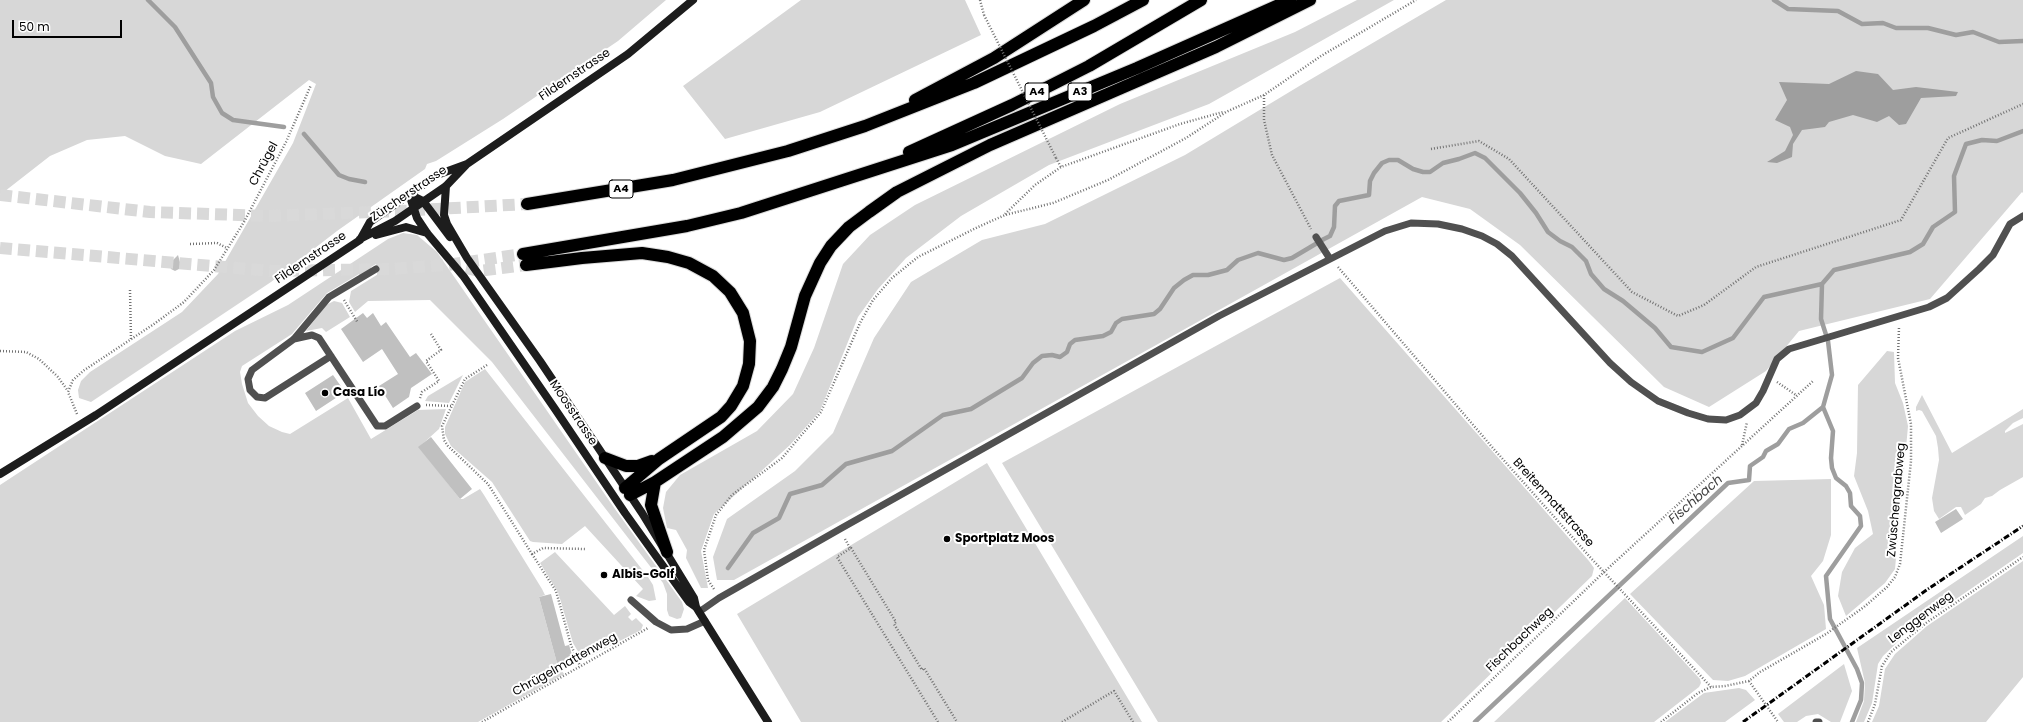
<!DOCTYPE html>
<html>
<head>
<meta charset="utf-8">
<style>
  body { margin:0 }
  #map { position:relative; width:2023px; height:722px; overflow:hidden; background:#fff; font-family:Poppins,sans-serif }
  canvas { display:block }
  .scale { position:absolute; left:12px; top:20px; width:110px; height:18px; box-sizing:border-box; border:2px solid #000; border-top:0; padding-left:5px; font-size:12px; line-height:14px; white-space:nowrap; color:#000; -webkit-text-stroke:3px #fff; paint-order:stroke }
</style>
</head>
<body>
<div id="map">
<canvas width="2023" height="722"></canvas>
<div class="scale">50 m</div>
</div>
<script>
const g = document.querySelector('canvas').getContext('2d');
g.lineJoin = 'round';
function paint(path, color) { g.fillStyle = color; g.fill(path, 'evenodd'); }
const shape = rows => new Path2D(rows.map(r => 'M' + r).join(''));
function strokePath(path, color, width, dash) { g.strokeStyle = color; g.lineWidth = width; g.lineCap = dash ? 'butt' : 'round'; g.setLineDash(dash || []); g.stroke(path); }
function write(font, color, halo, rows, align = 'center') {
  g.font = font + ' Poppins,sans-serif'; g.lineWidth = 4; g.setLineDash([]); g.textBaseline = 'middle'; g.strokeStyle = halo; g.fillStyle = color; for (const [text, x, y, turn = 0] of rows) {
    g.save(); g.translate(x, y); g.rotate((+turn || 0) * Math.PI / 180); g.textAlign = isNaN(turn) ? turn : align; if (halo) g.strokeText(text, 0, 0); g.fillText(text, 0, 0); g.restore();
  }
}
const green = shape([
  [0,0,666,0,618,41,503,119,436,161,427,164,425,169,337,231,271,282,91,402,79,398,78,390,81,381,90,372,182,312,218,274,293,143,316,84,309,80,201,164,165,156,125,136,87,140,50,156,0,195],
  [801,0,965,0,981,35,820,112,725,139,683,86],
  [1357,0,1394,0,1209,104,1049,165,961,216,906,258,878,289,858,317,820,411,790,445,714,514,701,551,708,588,701,588,686,558,687,550,676,530,667,528,663,508,666,492,680,475,757,431,793,394,814,348,843,264,870,235,915,205,1120,104,1295,32],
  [1446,0,2023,0,2023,193,2022,192,1930,299,1799,331,1766,371,1709,407,1664,387,1520,245,1470,209,1422,197,734,580,717,580,713,557,727,519,795,471,833,433,874,338,911,282,982,240,1045,224,1185,155,1301,85],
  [403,233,417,235,437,252,615,509,682,602,684,609,681,618,677,619,669,616,667,610,667,594,663,583,492,362,430,300,368,301,355,312,349,302,351,291,380,273,376,264,327,293,292,334,242,366,240,372,242,384,248,403,258,416,269,426,282,432,290,434,348,398,371,439,418,410,446,409,439,429,419,447,460,499,463,499,480,489,484,495,542,589,545,595,539,597,557,663,564,674,478,722,0,722,0,485,235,331,288,305,388,239],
  [1340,278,1589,561,1594,568,1592,576,1441,722,1158,722,1002,463],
  [334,301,342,303,350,317,326,332,322,328,306,331,326,305],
  [1887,351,1894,352,1895,383,1903,403,1908,426,1895,569,1885,583,1846,616,1838,596,1842,572,1855,548,1873,534,1868,511,1854,476,1857,453,1858,385],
  [485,369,648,577,653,585,656,600,649,601,636,596,643,589,585,526,562,544,533,542,530,541,492,482,451,446,445,434,445,427,465,382],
  [463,375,449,403,425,401,428,396],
  [1922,395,1952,453,2023,409,2023,418,2013,423,2005,431,2005,433,2023,424,2023,477,2000,490,1992,496,1985,498,1981,504,1965,515,1961,507,1956,507,1939,519,1934,511,1932,498,1939,460,1938,448,1936,436,1922,411,1919,410,1916,411,1916,407],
  [987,463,1142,722,801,722,737,614],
  [1831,479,1831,535,1823,561,1811,576,1824,605,1826,629,1745,676,1728,681,1713,680,1630,594,1754,481],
  [2023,536,2023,553,1924,621,1904,636,1883,656,1878,664,1872,703,1864,722,1856,722,1864,701,1865,683,1857,648],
  [555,552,614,615,625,606,631,614,628,617,632,621,636,618,643,625,641,630,583,660,573,643,558,592,540,563],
  [2023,561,2023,677,1986,722,1872,722,1879,706,1885,669,1895,654,1927,626],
  [1625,598,1700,679,1701,683,1699,687,1654,722,1494,722],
  [1844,664,1852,691,1840,722,1831,722,1818,714,1806,716,1797,722,1784,722,1778,714],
  [1739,688,1746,690,1755,700,1725,722,1665,722,1704,693]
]);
const water = shape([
  [1856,71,1878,74,1893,90,1916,87,1958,92,1956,96,1921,98,1906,124,1899,125,1889,116,1877,122,1853,115,1829,122,1825,127,1802,130,1793,144,1792,157,1777,163,1767,162,1785,151,1793,135,1790,127,1775,120,1787,100,1779,82,1829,84]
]);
const stream = shape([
  [148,0,175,27,211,83,213,97,222,113,233,120,284,127],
  [1774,0,1788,9,1838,11,1862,24,1883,23,1896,28,1928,28,1956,35,1973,32,1999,42,2023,41],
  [304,134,339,175,349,179,365,182],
  [1823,407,1833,431,1831,458,1832,468,1836,478,1846,486,1850,493,1851,506,1860,516,1861,526,1826,576,1830,619,1857,669,1862,683,1861,700,1852,722],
  [728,568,753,533,779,518,790,494,822,485,846,464,892,451,943,415,971,409,1022,378,1033,363,1042,356,1052,355,1060,357,1067,352,1070,344,1075,340,1103,336,1111,332,1116,323,1122,319,1154,314,1160,309,1174,288,1184,280,1193,275,1208,275,1227,270,1238,260,1258,253,1284,260,1292,258,1324,239,1330,236,1334,227,1335,206,1339,201,1369,195,1370,181,1374,173,1382,163,1389,160,1398,160,1413,169,1423,172,1430,172,1443,163,1459,159,1475,153,1485,158,1520,193,1536,213,1548,232,1560,241,1572,247,1586,261,1591,274,1604,289,1623,301,1655,328,1671,347,1702,352,1733,338,1764,297,1822,284],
  [1475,722,1728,483,1749,480,1750,466,1763,457,1766,451,1778,444,1789,429,1803,423,1823,407,1832,375,1828,341,1821,319,1822,284,1834,270,1910,252,1923,244,1933,227,1955,212,1954,176,1966,144,1982,140,1997,141,2023,131]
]);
const building = shape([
  [178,255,181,266,179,269,175,271,171,269,169,264],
  [363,313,367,318,373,313,381,326,386,322,410,357,416,353,432,374,411,388,409,397,393,408,379,386,398,374,382,349,363,362,341,329],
  [333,375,345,392,316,411,305,393],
  [431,437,472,489,460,499,418,447],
  [1956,509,1963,519,1941,533,1935,522],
  [551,594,565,646,569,645,573,658,557,663,539,597]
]);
const motorwayTunnel = shape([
  [0,195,150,212,268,216,400,211,527,204],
  [0,248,272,271,390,269,447,265,523,254],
  [466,268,479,271,526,265]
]);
const path = shape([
  [980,0,984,15],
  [1264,95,1264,120,1272,155,1311,229],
  [1431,149,1479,141,1509,159,1632,292,1678,316,1704,305,1756,267,1901,220,1948,138,2023,104],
  [1056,158,1061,167],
  [1005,214,1035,185,1061,167,1180,124,1223,112],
  [190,244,217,243,227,248],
  [1338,267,1492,447,1590,557,1711,687],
  [130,290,131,339],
  [344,300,358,323],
  [0,351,26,352,39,359,58,377,68,391],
  [487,365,465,379,442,426,444,440,448,446,488,484,532,554,543,548,585,549],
  [1777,382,1796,395],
  [420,398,422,392,439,381,426,361,441,350,431,334],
  [426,405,451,406],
  [77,414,68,392,73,380,83,371,154,324,184,302,214,270,244,222,286,142,311,85],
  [1742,445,1747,422],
  [845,539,850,548],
  [532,554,556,591,571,645,580,666],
  [714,589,708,580,704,550,716,515,732,495,782,458,821,412,860,323,873,300,892,278,918,257,978,227,1005,215,1053,203,1108,180,1186,138,1226,112,1264,95,1321,56,1416,0],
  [1749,681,1778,722],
  [482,722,648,628],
  [938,722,837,557,851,548,896,622,894,624,922,670,924,668,957,722],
  [1062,722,1114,691,1133,722],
  [1448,722,1604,572,1813,381],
  [1661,722,1698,693,1711,687,1725,686,1749,681,1760,672,1826,634,1864,607,1887,587,1895,577,1900,564,1911,461,1911,424,1898,358,1899,327],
  [1868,722,1875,704,1882,666,1891,652,1926,623,2023,557]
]);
const service = shape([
  [1316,237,1330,259],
  [294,339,312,335,319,338,377,426,385,426,417,406],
  [331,356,265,398,257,397,250,390,248,379,252,370,294,339,329,297,376,269],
  [631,600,656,622,671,630,687,629,705,621],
  [699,612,719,598,840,529,1219,316,1385,231,1411,223,1438,224,1462,229,1482,236,1497,244,1512,256,1610,363,1631,382,1658,401,1688,413,1708,419,1726,420,1740,415,1756,403,1763,391,1777,359,1789,349,1929,307,1947,298,1979,269,1993,255,2010,224,2023,216],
  [1816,722,1819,722]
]);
const secondary = shape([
  [446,186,444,215,447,224,467,258,540,361,642,513,694,598,696,607,768,722],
  [409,194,417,218,427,233,464,277,555,409,625,513,689,602,696,607],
  [409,194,423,201,450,237],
  [376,235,406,227,427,233],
  [360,239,395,221,446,186,466,165],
  [0,474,96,415,360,240,370,222,437,175,467,164,628,54,693,0]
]);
const motorway = shape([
  [915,100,994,58,1084,0],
  [909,152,1012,105,1089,66,1201,0],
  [527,204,673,180,788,151,865,126,974,83,1094,26,1143,0],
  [523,254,687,226,741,213,952,145,1137,68,1290,0],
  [526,265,582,258,642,253,668,257,689,263,713,276,730,292,743,313,750,341,749,364,743,386,731,406,721,417,659,459,625,488],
  [605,458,626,466,638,466,652,461],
  [655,482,651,505,667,552],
  [630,495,655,482,723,437,758,407,773,387,782,369,791,347,805,296,820,263,831,246,849,227,869,212,897,192,990,145,1216,47,1310,0]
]);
const rail = shape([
  [1743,722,1928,589,2023,526]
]);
const pathBridge = shape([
  [984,15,1056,158]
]);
const markers = [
  [325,393,4,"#000"],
  [947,539,4,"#000"],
  [604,575,4,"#000"]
];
const shields = [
  [1037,92,24],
  [1080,92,24],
  [621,189,24]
];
const shieldNames = [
  ["A4",1037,92],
  ["A3",1080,92],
  ["A4",621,189]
];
const streetNames = [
  ["Fildernstrasse",575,75,-34],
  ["Chrügel",264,164,-62],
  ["Zürcherstrasse",409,194,-34],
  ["Fildernstrasse",311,258,-34],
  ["Moosstrasse",573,413,56],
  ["Zwüschengrabweg",1897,500,-85],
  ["Breitenmattstrasse",1553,503,48],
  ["Lenggenweg",1921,618,-37],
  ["Fischbachweg",1520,640,-44],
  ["Chrügelmattenweg",565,665,-29]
];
const poiNames = [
  ["Casa Lío",333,393],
  ["Sportplatz Moos",955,539],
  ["Albis-Golf",612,575]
];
const waterNames = [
  ["Fischbach",1696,500,-41]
];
paint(green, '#d7d7d7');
paint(water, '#9e9e9e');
strokePath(stream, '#9e9e9e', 4.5);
paint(building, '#c0c0c0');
strokePath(motorwayTunnel, '#d9d9d9', 12, [12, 6]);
strokePath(motorway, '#dbdbdb', 14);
strokePath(path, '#727272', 2.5, [1, 2]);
strokePath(service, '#505050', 7);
strokePath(secondary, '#1d1d1d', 8);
strokePath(motorway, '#000', 12);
strokePath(rail, '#000', 3, [6, 2, 1, 2]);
strokePath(pathBridge, '#727272', 2.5, [1, 2]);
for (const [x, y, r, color] of markers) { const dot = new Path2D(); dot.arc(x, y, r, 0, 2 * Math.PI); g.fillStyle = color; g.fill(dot); strokePath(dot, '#fff', 1.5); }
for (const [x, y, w] of shields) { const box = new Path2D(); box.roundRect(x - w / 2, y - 9, w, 18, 3); g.fillStyle = '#fff'; g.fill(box); strokePath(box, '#000', 1); }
write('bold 11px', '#000', null, shieldNames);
write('12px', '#000', '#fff', streetNames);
write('bold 12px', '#000', '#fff', poiNames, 'left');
write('italic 13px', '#3f3f3f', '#fff', waterNames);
</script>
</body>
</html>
